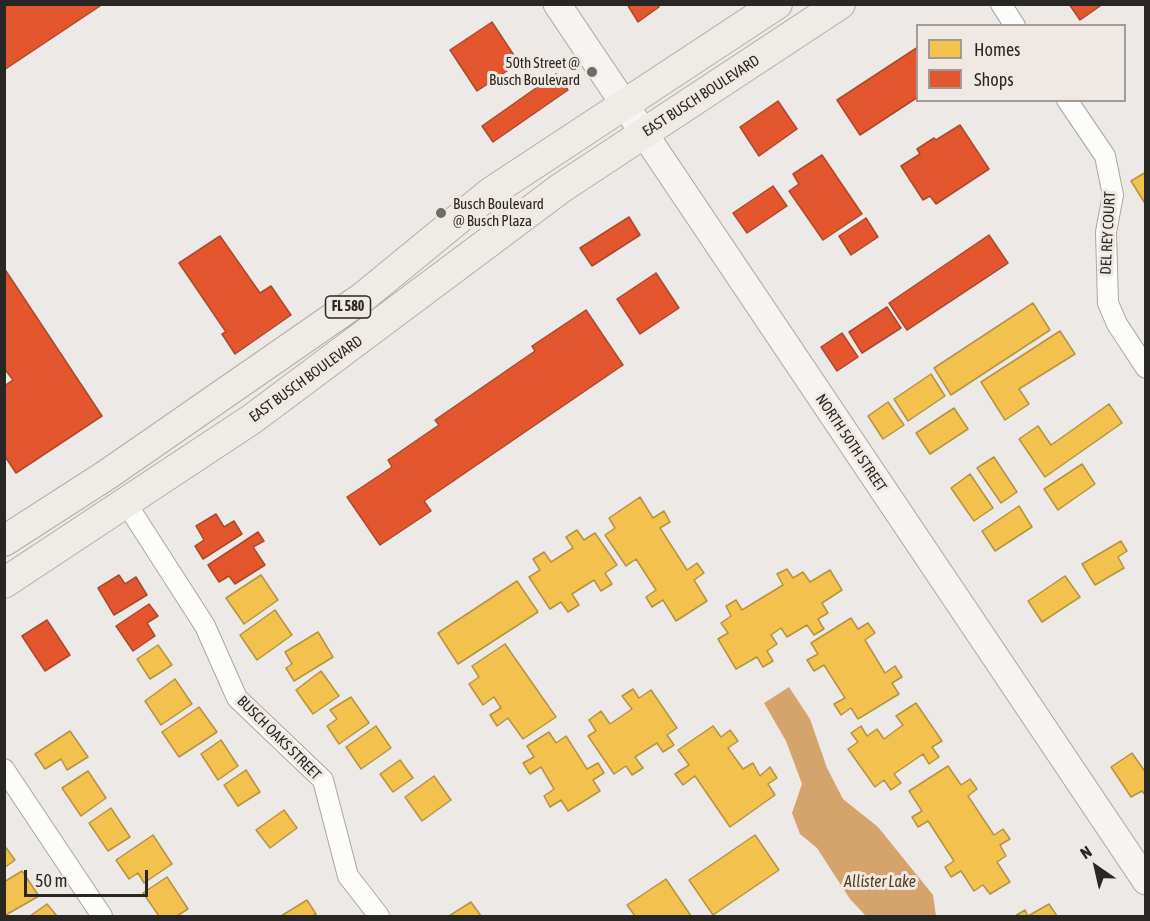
<!DOCTYPE html>
<html>
<head>
<meta charset="utf-8">
<style>
  body { margin:0 }
  #map { position:relative; width:1150px; height:921px; overflow:hidden; background:#ede9e6; font-family:"Asap Condensed",sans-serif }
  canvas { display:block }
  .frame { position:absolute; inset:0; border:6px solid #292724; pointer-events:none }
  .legend { position:absolute; left:916px; top:24px; width:210px; height:78px; box-sizing:border-box; background:#f0e9e3; border:2px solid #a09b97; margin:0; padding:8px 10px; list-style:none; font-size:18px; color:#292724 }
  .legend li { display:flex; align-items:center; gap:12px; height:30px }
  .legend b { width:30px; border:2px solid #a09b97 }
  .north { position:absolute; left:1066px; top:837px; width:60px; height:60px; -webkit-text-stroke:4px #f0e9e3; paint-order:stroke; rotate:326deg; font-size:16px; font-weight:700; line-height:24px; text-align:center; color:#292724 }
  .north::after { content:''; display:block; margin:auto; width:21px; height:27px; background:#292724; clip-path:polygon(50% 0,100% 100%,50% 72%,0 100%) }
  .scale { position:absolute; left:24px; top:870px; width:124px; height:27px; box-sizing:border-box; border:3px solid #292724; border-top:0; padding-left:8px; font-size:18px; line-height:21px; white-space:nowrap; color:#292724; -webkit-text-stroke:4px #f0e9e3; paint-order:stroke }
</style>
</head>
<body>
<div id="map">
<canvas width="1150" height="921"></canvas>
<div class="frame"></div>
<ul class="legend">
<li><b style="height:16px;background:#f2c14e"></b>Homes</li>
<li><b style="height:16px;background:#e4572e"></b>Shops</li>
</ul>
<div class="north">N</div>
<div class="scale">50 m</div>
</div>
<script>
const g = document.querySelector('canvas').getContext('2d');
g.lineJoin = 'round';
function paint(path, color) { g.fillStyle = color; g.fill(path, 'evenodd'); }
const shape = rows => new Path2D(rows.map(r => 'M' + r).join(''));
function strokePath(path, color, width, dash) { g.strokeStyle = color; g.lineWidth = width; g.lineCap = dash ? 'butt' : 'round'; g.setLineDash(dash || []); g.stroke(path); }
function write(font, color, halo, rows, align = 'center') {
  g.font = font + ' "Asap Condensed",sans-serif'; g.lineWidth = 6; g.setLineDash([]); g.textBaseline = 'middle'; g.strokeStyle = halo; g.fillStyle = color; for (const [text, x, y, turn = 0] of rows) {
    g.save(); g.translate(x, y); g.rotate((+turn || 0) * Math.PI / 180); g.textAlign = isNaN(turn) ? turn : align; if (halo) g.strokeText(text, 0, 0); g.fillText(text, 0, 0); g.restore();
  }
}
const water = shape([
  [789,687,810,719,827,768,843,799,878,827,933,895,936,916,866,916,850,899,817,848,800,834,792,813,802,784,786,741,764,703]
]);
const homes = shape([
  [1146,172,1146,205,1131,181,1146,172],
  [1033,303,1050,330,951,395,934,368,1033,303],
  [1060,331,1075,354,1019,389,1029,404,1005,420,981,382,1060,331],
  [931,374,945,396,908,421,894,399,931,374],
  [888,402,904,425,883,439,868,416,888,402],
  [1109,404,1122,423,1045,477,1019,439,1038,426,1051,445,1109,404],
  [954,408,968,429,930,454,916,433,954,408],
  [994,457,1017,492,1001,503,977,468,994,457],
  [1082,464,1095,484,1058,510,1044,489,1082,464],
  [970,474,993,508,974,521,951,488,970,474],
  [640,497,653,518,664,511,670,522,660,528,687,570,697,563,704,573,694,580,707,601,676,621,663,600,652,607,646,597,656,590,636,559,626,566,605,535,615,528,609,518,640,497],
  [1019,506,1032,527,995,551,982,531,1019,506],
  [577,530,584,540,595,533,617,565,605,573,612,584,601,591,594,580,572,594,579,605,568,612,561,602,550,609,529,577,540,570,533,559,544,552,551,562,573,548,566,537,577,530],
  [1121,541,1127,551,1118,557,1124,568,1095,585,1082,564,1121,541],
  [787,569,793,578,803,572,810,582,830,570,842,590,822,603,828,613,818,619,824,629,814,635,807,625,787,637,781,628,771,635,777,644,767,651,773,661,763,667,757,657,736,669,718,639,728,633,721,623,731,616,726,606,736,600,742,610,783,585,777,574,787,569],
  [261,575,278,600,244,624,226,598,261,575],
  [1065,576,1080,597,1042,622,1028,601,1065,576],
  [517,581,538,612,458,664,438,633,517,581],
  [275,610,292,635,257,660,240,635,275,610],
  [851,618,858,629,868,623,875,633,865,640,885,673,895,666,902,677,892,683,899,694,858,719,851,708,841,715,834,704,845,698,824,665,814,671,807,660,818,654,811,643,851,618],
  [318,632,333,657,294,681,286,668,292,664,285,652,318,632],
  [505,644,556,717,523,739,508,718,497,726,490,715,501,708,494,697,483,705,469,684,479,677,472,666,505,644],
  [158,645,172,665,150,679,137,659,158,645],
  [321,671,339,696,313,714,296,690,321,671],
  [175,679,192,704,161,725,145,701,175,679],
  [633,689,639,698,651,690,677,728,667,735,674,745,663,752,657,743,635,757,643,768,632,775,626,766,614,774,588,736,596,731,589,720,601,711,610,724,632,709,622,696,633,689],
  [351,697,369,723,339,744,327,726,337,719,330,710,351,697],
  [916,703,942,741,932,747,939,757,929,764,923,754,894,774,901,783,891,790,884,780,875,787,848,749,858,742,851,733,861,726,867,736,877,729,884,739,903,725,896,716,916,703],
  [199,707,217,732,179,757,162,732,199,707],
  [376,726,391,748,361,769,346,747,376,726],
  [713,726,721,737,730,730,738,741,728,748,743,769,753,763,760,776,770,767,777,778,768,784,775,795,730,827,695,776,683,785,675,774,689,765,678,750,713,726],
  [70,731,88,757,67,770,61,759,45,769,35,754,70,731],
  [549,732,556,743,566,736,587,769,598,763,604,773,593,780,600,791,568,811,561,800,550,807,544,796,554,789,541,767,530,774,523,763,534,757,527,746,549,732],
  [221,740,238,766,218,780,201,754,221,740],
  [1132,753,1146,773,1146,796,1142,791,1131,797,1111,767,1132,753],
  [400,760,413,778,393,792,380,774,400,760],
  [948,766,961,785,970,779,977,789,968,796,994,835,1003,829,1010,839,1000,845,1006,856,997,862,1010,882,990,894,983,885,974,891,961,871,951,877,945,867,954,861,928,821,918,827,912,817,922,811,909,791,948,766],
  [246,770,260,792,238,806,224,785,246,770],
  [88,771,106,798,81,816,62,788,88,771],
  [434,776,451,800,422,821,405,797,434,776],
  [111,808,130,837,108,851,89,823,111,808],
  [284,810,297,828,270,848,256,830,284,810],
  [153,835,172,864,144,883,138,873,129,879,116,860,153,835],
  [755,835,779,870,713,915,689,880,755,835],
  [4,845,15,860,4,868,4,845],
  [22,871,39,896,4,916,4,882,22,871],
  [167,877,188,909,177,916,159,916,143,893,167,877],
  [666,879,691,916,635,916,627,905,666,879],
  [307,900,316,914,312,916,281,916,307,900],
  [471,902,481,916,449,916,471,902],
  [47,904,57,916,30,916,47,904],
  [1049,904,1057,916,1015,916,1025,910,1028,916,1049,904]
]);
const shops = shape([
  [4,4,103,4,4,70,4,4],
  [627,4,658,4,659,7,638,22,627,4],
  [1069,4,1103,4,1080,20,1069,4],
  [492,22,519,63,477,91,450,50,492,22],
  [918,47,918,97,860,135,837,100,918,47],
  [556,74,568,90,493,142,482,126,556,74],
  [778,101,797,129,759,156,740,127,778,101],
  [960,125,989,169,936,204,930,196,923,200,901,166,920,154,917,149,934,138,936,140,960,125],
  [822,155,862,214,823,240,789,191,799,184,793,174,822,155],
  [773,186,787,206,747,233,733,213,773,186],
  [629,217,640,235,592,266,580,248,629,217],
  [866,218,878,237,851,255,839,236,866,218],
  [989,235,1008,263,907,330,889,303,989,235],
  [220,236,260,293,271,286,291,315,235,354,222,334,226,332,179,263,220,236],
  [4,268,102,416,16,473,4,455,4,386,13,380,4,368,4,268],
  [656,273,679,308,640,334,617,299,656,273],
  [887,307,901,328,862,353,849,332,887,307],
  [586,310,623,365,424,501,431,511,380,545,347,497,392,467,388,460,439,425,435,420,535,351,532,346,586,310],
  [842,333,858,357,837,371,821,347,842,333],
  [216,514,224,527,234,521,242,534,203,559,195,546,204,540,196,526,216,514],
  [258,532,264,541,253,547,265,565,235,584,229,576,219,582,208,565,258,532],
  [119,575,125,584,136,577,147,595,114,615,98,588,119,575],
  [149,604,158,616,147,623,155,636,133,651,116,626,149,604],
  [47,620,70,655,45,671,22,636,47,620]
]);
const street = shape([
  [1001,4,1015,26],
  [1067,100,1105,156,1113,195,1106,232,1108,303,1117,324,1146,368],
  [126,503,205,626,237,698,323,780,348,876,379,916],
  [4,769,102,916]
]);
const secondary = shape([
  [557,4,1146,881]
]);
const primary = shape([
  [4,541,108,474,362,298,490,193,777,4],
  [4,583,252,419,561,188,840,4]
]);
const markers = [
  [592,72,6,"#6e6b68"],
  [441,213,6,"#6e6b68"]
];
const shields = [
  [348,307,45]
];
const shieldNames = [
  ["FL 580",348,307]
];
const poiNames = [
  ["50th Street @",580,63],
  ["Busch Boulevard",580,80],
  ["Busch Boulevard",453,204,"left"],
  ["@ Busch Plaza",453,221,"left"]
];
const streetNames = [
  ["EAST BUSCH BOULEVARD",701,96,-33],
  ["DEL REY COURT",1108,233,-87],
  ["EAST BUSCH BOULEVARD",306,379,-36],
  ["NORTH 50TH STREET",851,443,56],
  ["BUSCH OAKS STREET",279,738,45]
];
const waterNames = [
  ["Allister Lake",880,882]
];
paint(water, '#d4a46c');
paint(homes, '#f2c14e');
strokePath(homes, '#b69341', 1.5);
paint(shops, '#e4572e');
strokePath(shops, '#ac492b', 1.5);
strokePath(street, '#a9a6a4', 22);
strokePath(secondary, '#a9a6a4', 29);
strokePath(primary, '#b6aea5', 32);
strokePath(street, '#fcfcfb', 20);
strokePath(secondary, '#f6f3f0', 27);
strokePath(primary, '#efebe6', 30);
for (const [x, y, r, color] of markers) { const dot = new Path2D(); dot.arc(x, y, r, 0, 2 * Math.PI); g.fillStyle = color; g.fill(dot); strokePath(dot, '#f0e9e3', 2); }
for (const [x, y, w] of shields) { const box = new Path2D(); box.roundRect(x - w / 2, y - 11, w, 22, 4.5); g.fillStyle = '#f0e9e3'; g.fill(box); strokePath(box, '#292724', 1.5); }
write('bold 14px', '#292724', null, shieldNames);
write('15px', '#292724', '#f0e9e3', poiNames, 'right');
write('15px', '#292724', '#f0e9e3', streetNames);
write('italic 16px', '#583b1b', '#f0e9e3', waterNames);
</script>
</body>
</html>
